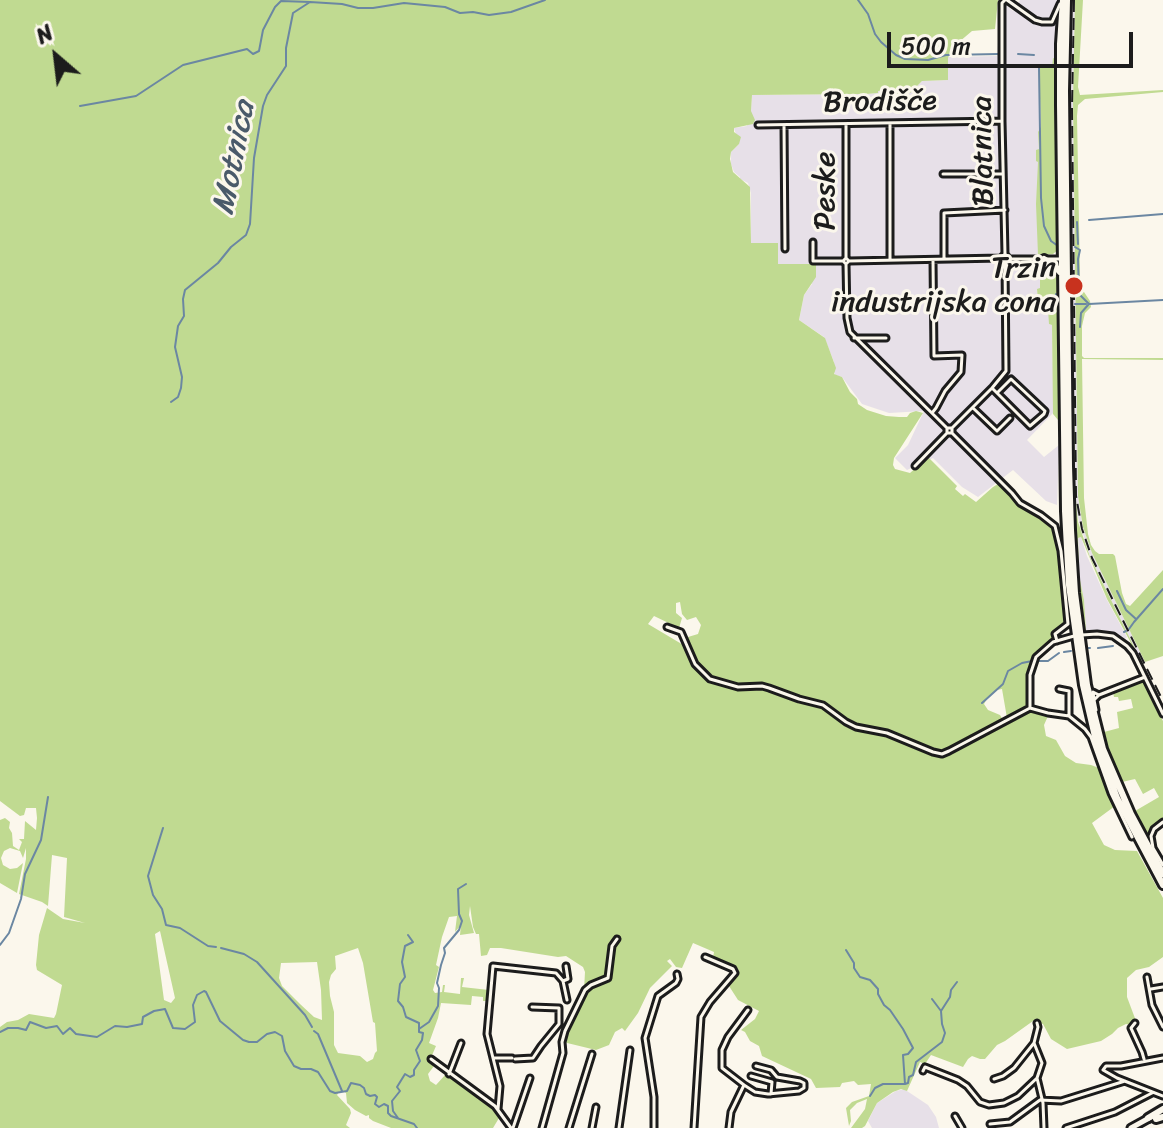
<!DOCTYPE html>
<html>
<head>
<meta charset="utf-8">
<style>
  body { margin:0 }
  #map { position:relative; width:1163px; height:1128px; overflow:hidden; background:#fbf7ec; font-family:Sriracha,sans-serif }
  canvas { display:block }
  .north { position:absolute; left:16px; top:16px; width:80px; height:80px; -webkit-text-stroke:6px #fbf7ec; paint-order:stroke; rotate:332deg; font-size:22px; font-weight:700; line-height:32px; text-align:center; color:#1c1c1c }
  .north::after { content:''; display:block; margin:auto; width:28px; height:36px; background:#1c1c1c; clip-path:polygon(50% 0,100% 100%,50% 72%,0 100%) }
  .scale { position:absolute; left:887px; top:32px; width:246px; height:36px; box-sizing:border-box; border:4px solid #1c1c1c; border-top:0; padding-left:10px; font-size:24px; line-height:28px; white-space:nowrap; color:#1c1c1c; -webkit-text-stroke:6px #fbf7ec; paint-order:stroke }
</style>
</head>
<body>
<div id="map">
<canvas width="1163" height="1128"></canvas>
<div class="north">N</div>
<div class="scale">500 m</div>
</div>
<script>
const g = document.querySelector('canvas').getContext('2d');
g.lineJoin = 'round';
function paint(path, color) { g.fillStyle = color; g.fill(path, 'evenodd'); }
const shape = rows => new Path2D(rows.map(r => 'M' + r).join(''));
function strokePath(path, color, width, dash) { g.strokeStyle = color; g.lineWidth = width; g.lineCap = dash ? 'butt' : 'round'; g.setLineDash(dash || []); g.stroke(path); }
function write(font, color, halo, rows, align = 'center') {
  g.font = font + ' Sriracha,sans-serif'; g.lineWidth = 6; g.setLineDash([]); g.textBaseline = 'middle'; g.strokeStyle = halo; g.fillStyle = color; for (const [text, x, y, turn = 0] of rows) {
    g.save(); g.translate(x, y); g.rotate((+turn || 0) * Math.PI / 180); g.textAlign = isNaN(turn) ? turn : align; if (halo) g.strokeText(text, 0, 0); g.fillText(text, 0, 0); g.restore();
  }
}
const built = shape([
  [1001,0,1013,11,1020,0,1058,0,1055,67,1039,68,1041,198,1038,264,1040,265,1040,289,1037,289,1038,301,1050,302,1049,324,1052,325,1054,412,1027,440,1044,457,1059,445,1057,505,1046,501,1013,470,978,497,962,487,933,458,907,470,895,458,908,445,924,411,889,413,862,404,842,377,835,375,834,372,834,362,824,337,799,320,804,295,812,284,777,264,777,257,751,243,751,193,748,183,740,179,740,177,734,172,731,164,731,152,739,144,734,128,747,126,751,111,752,95,866,94,877,93,878,91,913,90,922,81,948,80,948,57,997,56],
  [1073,0,1075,0,1073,101,1078,497,1083,527,1092,553,1145,662,1142,663,1090,557,1077,514,1075,490,1071,98],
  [1081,537,1087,556,1107,600,1127,637,1124,640,1117,636,1117,633,1086,631,1084,600,1079,575,1078,538],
  [904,1089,928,1105,936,1117,939,1128,872,1128,868,1121,877,1103,896,1091]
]);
const green = shape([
  [0,0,998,0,995,29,972,31,952,48,948,58,948,80,922,81,910,93,889,94,889,92,878,91,878,93,866,94,752,95,751,111,755,120,753,124,734,128,734,132,741,137,739,144,731,152,730,159,733,172,750,187,751,243,778,243,778,264,816,264,816,277,804,295,799,320,825,338,836,368,834,374,842,377,850,392,857,399,858,404,867,410,886,416,899,417,907,417,910,413,916,411,923,413,894,458,893,465,895,469,910,473,928,457,957,486,955,489,963,496,965,494,976,502,993,487,998,484,1011,494,1019,505,1044,518,1054,527,1059,546,1066,624,1054,632,1052,640,1041,649,1031,663,1028,678,1027,706,1007,718,1002,689,997,690,988,697,984,704,988,710,1000,715,1003,720,945,752,940,753,880,730,859,727,846,720,823,704,805,700,769,686,757,684,741,686,712,678,705,674,695,662,686,640,688,637,698,634,701,625,696,617,687,620,682,614,680,602,676,603,676,613,682,618,679,628,654,616,648,624,685,646,694,666,700,673,712,681,738,688,768,688,795,700,825,707,844,722,859,730,882,733,898,738,941,755,1029,710,1041,712,1048,716,1044,725,1046,736,1056,740,1065,756,1076,763,1091,765,1099,768,1115,806,1092,823,1104,845,1115,850,1137,851,1163,898,1163,957,1149,967,1136,970,1127,978,1127,997,1136,1021,1134,1023,1131,1025,1126,1024,1118,1028,1112,1034,1101,1041,1067,1049,1051,1039,1043,1024,1033,1021,1005,1041,997,1045,985,1059,980,1059,972,1056,968,1059,963,1067,931,1055,925,1064,920,1062,907,1091,901,1089,893,1092,877,1103,865,1126,862,1128,851,1128,865,1109,867,1099,857,1103,850,1110,851,1121,849,1126,846,1108,852,1102,869,1096,871,1084,858,1085,854,1081,842,1083,840,1087,816,1088,811,1079,762,1056,759,1046,750,1041,745,1032,741,1030,755,1019,759,1011,738,1000,729,986,739,972,738,969,713,958,714,952,693,943,682,968,676,967,670,959,667,961,672,966,650,988,638,1013,625,1031,622,1028,615,1032,609,1045,596,1050,563,1042,565,1032,578,1008,584,990,585,972,583,967,566,956,558,957,501,948,490,948,487,955,481,956,479,934,476,934,473,927,470,906,469,915,474,933,460,935,461,925,455,932,457,916,449,917,442,937,436,965,439,967,433,990,435,993,442,992,443,985,445,985,444,992,460,994,461,978,464,978,462,987,489,990,488,997,487,1001,483,1001,483,997,472,996,471,1005,441,1003,438,1018,429,1043,436,1046,430,1060,434,1066,428,1074,430,1081,436,1085,446,1074,495,1109,499,1118,493,1128,391,1128,373,1121,369,1118,369,1115,366,1116,355,1110,347,1103,346,1093,343,1091,339,1092,337,1095,350,1109,351,1113,346,1125,350,1128,0,1128,0,1027,7,1022,18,1020,29,1014,54,1018,56,1014,62,985,37,970,36,965,39,935,47,908,63,919,85,923,64,917,67,858,52,855,48,906,42,902,19,894,26,859,26,848,23,858,20,851,10,848,4,851,1,858,3,865,10,869,17,868,23,863,17,893,0,883,0,820,5,818,10,822,9,828,12,833,13,846,19,850,22,842,19,839,24,839,25,821,36,830,37,818,36,808,26,808,24,815,20,816,0,801],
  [160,931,175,998,171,1003,164,1000,155,934],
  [358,948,363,963,373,1022,375,1023,377,1051,375,1053,373,1059,367,1062,360,1056,338,1053,334,1045,334,1012,330,996,329,982,331,975,336,969,335,956],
  [317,962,321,990,322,1020,314,1017,300,1004,282,986,279,978,281,963],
  [1075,0,1083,0,1078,87,1080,95,1163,90,1163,92,1085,99,1078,105,1077,116,1080,276,1082,289,1090,301,1091,307,1085,313,1082,326,1082,356,1084,358,1163,358,1163,360,1082,359,1084,498,1088,534,1091,545,1095,551,1099,554,1113,554,1115,556,1122,593,1126,604,1130,606,1163,570,1163,656,1145,662,1092,553,1083,527,1078,496,1073,101],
  [1053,58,1055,59,1056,66,1057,99,1059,249,1053,254,1038,255,1036,204,1038,162,1036,161,1036,150,1039,149,1038,132,1041,127,1039,70,1040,68,1052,68],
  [1038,264,1050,265,1057,270,1057,298,1060,308,1061,393,1060,420,1058,420,1053,414,1052,325,1049,324,1048,309,1050,307,1050,302,1038,301,1037,289,1040,288,1040,265],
  [1070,267,1071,303,1073,304,1075,490,1078,522,1090,557,1142,663,1139,662,1129,645,1131,643,1107,599,1081,537,1078,538,1079,575,1084,600,1086,631,1100,631,1112,632,1084,632,1080,622,1081,610,1080,594,1076,583,1072,523],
  [1142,680,1163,721,1163,819,1152,827,1149,834,1146,832,1135,811,1159,797,1154,788,1143,794,1135,779,1122,782,1110,756,1104,732,1119,728,1117,712,1133,708,1131,699,1119,701,1118,697,1114,697,1113,692]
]);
const stream = shape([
  [858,0,868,14,875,34,881,42,896,55,905,59,928,60,946,55,999,54],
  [1018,54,1034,55],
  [1039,68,1041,198,1044,226,1051,241,1058,246],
  [80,106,136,96,183,65,247,49,253,54,259,51,263,30,275,7,281,1,310,2],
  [1089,220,1163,214],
  [1077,222,1078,244],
  [1075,247,1080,250,1078,259,1079,294,1089,304,1163,300],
  [1056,294,1057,305],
  [1075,304,1086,304],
  [1080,327,1081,313,1088,305],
  [171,402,178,397,181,388,182,377,175,347,178,326,184,316,183,299,185,290,218,263,231,247,246,235,250,224,254,158,263,106,267,95,286,66,286,48,293,13,310,2,342,4,358,8,373,8,404,3,445,7,460,13,473,12,489,15,511,12,545,0],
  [1117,591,1126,610,1136,619],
  [1129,629,1134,622,1163,589],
  [1124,632,1126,631],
  [1087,648,1090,648],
  [1098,648,1113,646],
  [1064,652,1071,651],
  [1037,661,1048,661,1059,653],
  [982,703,1003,684,1008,671,1022,663,1032,661],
  [163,828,148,876,153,895,162,909,166,925,180,928,208,946,216,947],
  [0,945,9,933,21,899,25,874,41,840,48,797],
  [221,948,244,954,257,962,305,1015,312,1027],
  [846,950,854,963,854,968,860,977,870,980,878,989,878,994,884,1005,890,1010,903,1029,913,1048,908,1054,903,1055,905,1084,883,1084,875,1088,870,1096],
  [932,999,941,1011],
  [419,1029,429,1022,438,1006,439,988,437,983,441,965,445,953,444,948,459,930,462,921,459,914,458,889,466,884],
  [314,1031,318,1034,342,1091],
  [0,1032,8,1028,18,1028,26,1030,30,1022,46,1028,57,1026,63,1034,70,1028,76,1034,97,1037,115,1026,127,1027,142,1024,143,1017,154,1011,165,1009,173,1028,185,1029,195,1022,193,1005,197,995,204,991,206,992,220,1021,243,1040,249,1042,257,1042,267,1034,275,1032,282,1036,285,1051,294,1066,301,1069,311,1069,318,1072,330,1091,335,1093,347,1091,351,1083,360,1085,364,1088,366,1094,370,1096,375,1095,377,1097,375,1104,379,1107,384,1104,388,1106,388,1113,391,1116,414,1124,417,1128],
  [905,1084,908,1083,909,1077,913,1075,916,1062,942,1042,945,1033,942,1024,941,1011,950,997,951,990,957,982],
  [398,1118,393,1111,392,1101,400,1091,397,1087,405,1074,410,1077,414,1075,414,1070,420,1061,416,1050,422,1040,423,1033,419,1032,419,1023,406,1017,403,1007,398,1001,400,984,405,977,402,962,405,946,413,942,408,935]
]);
const street = shape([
  [1005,0,1002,3,1002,121,1005,254],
  [1007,0,1035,20,1042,22,1052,22,1060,4],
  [890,124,890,260],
  [758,125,1002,121],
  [784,125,785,249],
  [943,174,1003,174],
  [813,242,813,261,843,261],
  [846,258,846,125],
  [944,259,944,213,1005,210],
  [1009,259,1005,254,1001,258,1005,262,1009,259,1059,259],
  [849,261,846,258,843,261,846,264,849,261,1001,258],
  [846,264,847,318,850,332,947,428],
  [854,338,886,338],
  [992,388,1030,426,1044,414,1045,411,1011,379,997,393],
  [973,408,997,431,1010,418],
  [932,413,936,408,945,391,961,372,962,355,934,356,933,260],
  [952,428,992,388,1006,371,1005,262],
  [952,433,1012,493,1020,503,1041,515,1055,526,1061,551,1068,624,1055,634,1057,641],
  [915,466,947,433,952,433,952,428,947,428,947,433],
  [667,627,681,632,695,664,710,679,738,687,762,686,769,688,799,699,823,705,846,722,856,727,887,733,933,752,942,754,949,751,1030,708],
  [1082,635,1097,634,1113,636,1127,646,1133,653,1163,714],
  [1074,636,1053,642,1036,657,1030,675,1030,708,1048,713,1069,716,1085,729,1091,737,1111,793,1132,837],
  [1059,689,1069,691,1069,716],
  [1094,700,1093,692,1099,695,1145,677],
  [1096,710,1094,700,1099,695],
  [1163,822,1154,829,1151,836,1153,848,1163,865],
  [1147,977,1152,1005,1163,1027],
  [563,981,568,979,566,966],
  [1151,989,1163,987],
  [1135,1023,1131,1028,1142,1052,1144,1059],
  [1034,1043,1042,1063,1037,1078,1043,1103,1044,1128],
  [493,1058,512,1058],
  [1163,1058,1121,1066,1106,1066,1103,1070,1117,1078,1163,1096],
  [431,1059,495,1106,511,1128],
  [515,1059,533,1058,541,1046,559,1024,559,1008,532,1007],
  [923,1071,925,1067,958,1080,967,1086,980,1102,989,1105,1004,1103,1018,1096,1037,1078],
  [449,1074,461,1043],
  [751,1076,772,1082,771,1094],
  [994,1079,1003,1076,1014,1068,1034,1043,1038,1027,1037,1023],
  [744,1085,755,1092,768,1094,799,1091,804,1088,804,1083,800,1081,777,1077,771,1070,756,1066],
  [498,1109,500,1086,487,1034,493,966,556,973,563,981,567,1000],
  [955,1116,962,1128],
  [990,1124,1010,1122,1040,1100,1061,1101,1125,1081],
  [513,1128,530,1078],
  [542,1128,563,1053,562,1042,565,1031,585,990,591,985,608,978,612,946,617,939],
  [569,1128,592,1054],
  [592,1128,596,1107],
  [619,1128,630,1050],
  [654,1128,654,1097,645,1038,658,996,676,983,678,979,677,974],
  [694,1128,701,1017,710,1002,735,973,733,969,705,957],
  [729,1128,731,1112,744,1085,722,1068,722,1050,728,1037,748,1010],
  [1066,1128,1115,1112,1152,1093]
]);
const secondary = shape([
  [1131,1128,1151,1117]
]);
const primary = shape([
  [1063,0,1060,44,1060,105,1065,511,1069,585,1083,685,1096,741,1117,798,1163,885],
  [1067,0,1065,91,1069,466,1071,530,1075,593,1087,685,1103,749,1131,814,1163,874],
  [1044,259,1055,266,1060,272],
  [1148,1118,1163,1109],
  [1156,1119,1163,1117]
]);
const rail = shape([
  [1074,0,1072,108,1076,496,1082,529,1092,558,1163,701]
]);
const markers = [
  [1074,286,10,"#c8321e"]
];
const streetNames = [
  ["Brodišče",880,103,-1],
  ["Blatnica",984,151,-91],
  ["Peske",826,191,-90]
];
const poiNames = [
  ["Trzin",1056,269],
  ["industrijska cona",1056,303]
];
const waterNames = [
  ["Motnica",235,158,-79]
];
paint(built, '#e7e0e8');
paint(green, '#c0da91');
strokePath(stream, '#6b87a2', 2);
strokePath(street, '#1c1c1c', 9);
strokePath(secondary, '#1c1c1c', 11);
strokePath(primary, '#1c1c1c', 12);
strokePath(street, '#fbf7ec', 3);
strokePath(secondary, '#fbf7ec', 5);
strokePath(primary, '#fbf7ec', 6);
strokePath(rail, '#1c1c1c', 2, [12, 6]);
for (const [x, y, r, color] of markers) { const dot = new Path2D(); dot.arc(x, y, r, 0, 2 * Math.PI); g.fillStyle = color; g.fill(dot); strokePath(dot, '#fbf7ec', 3); }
write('30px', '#1c1c1c', '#fbf7ec', streetNames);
write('30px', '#1c1c1c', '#fbf7ec', poiNames, 'right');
write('italic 32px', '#4a5a6a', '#fbf7ec', waterNames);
</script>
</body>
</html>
